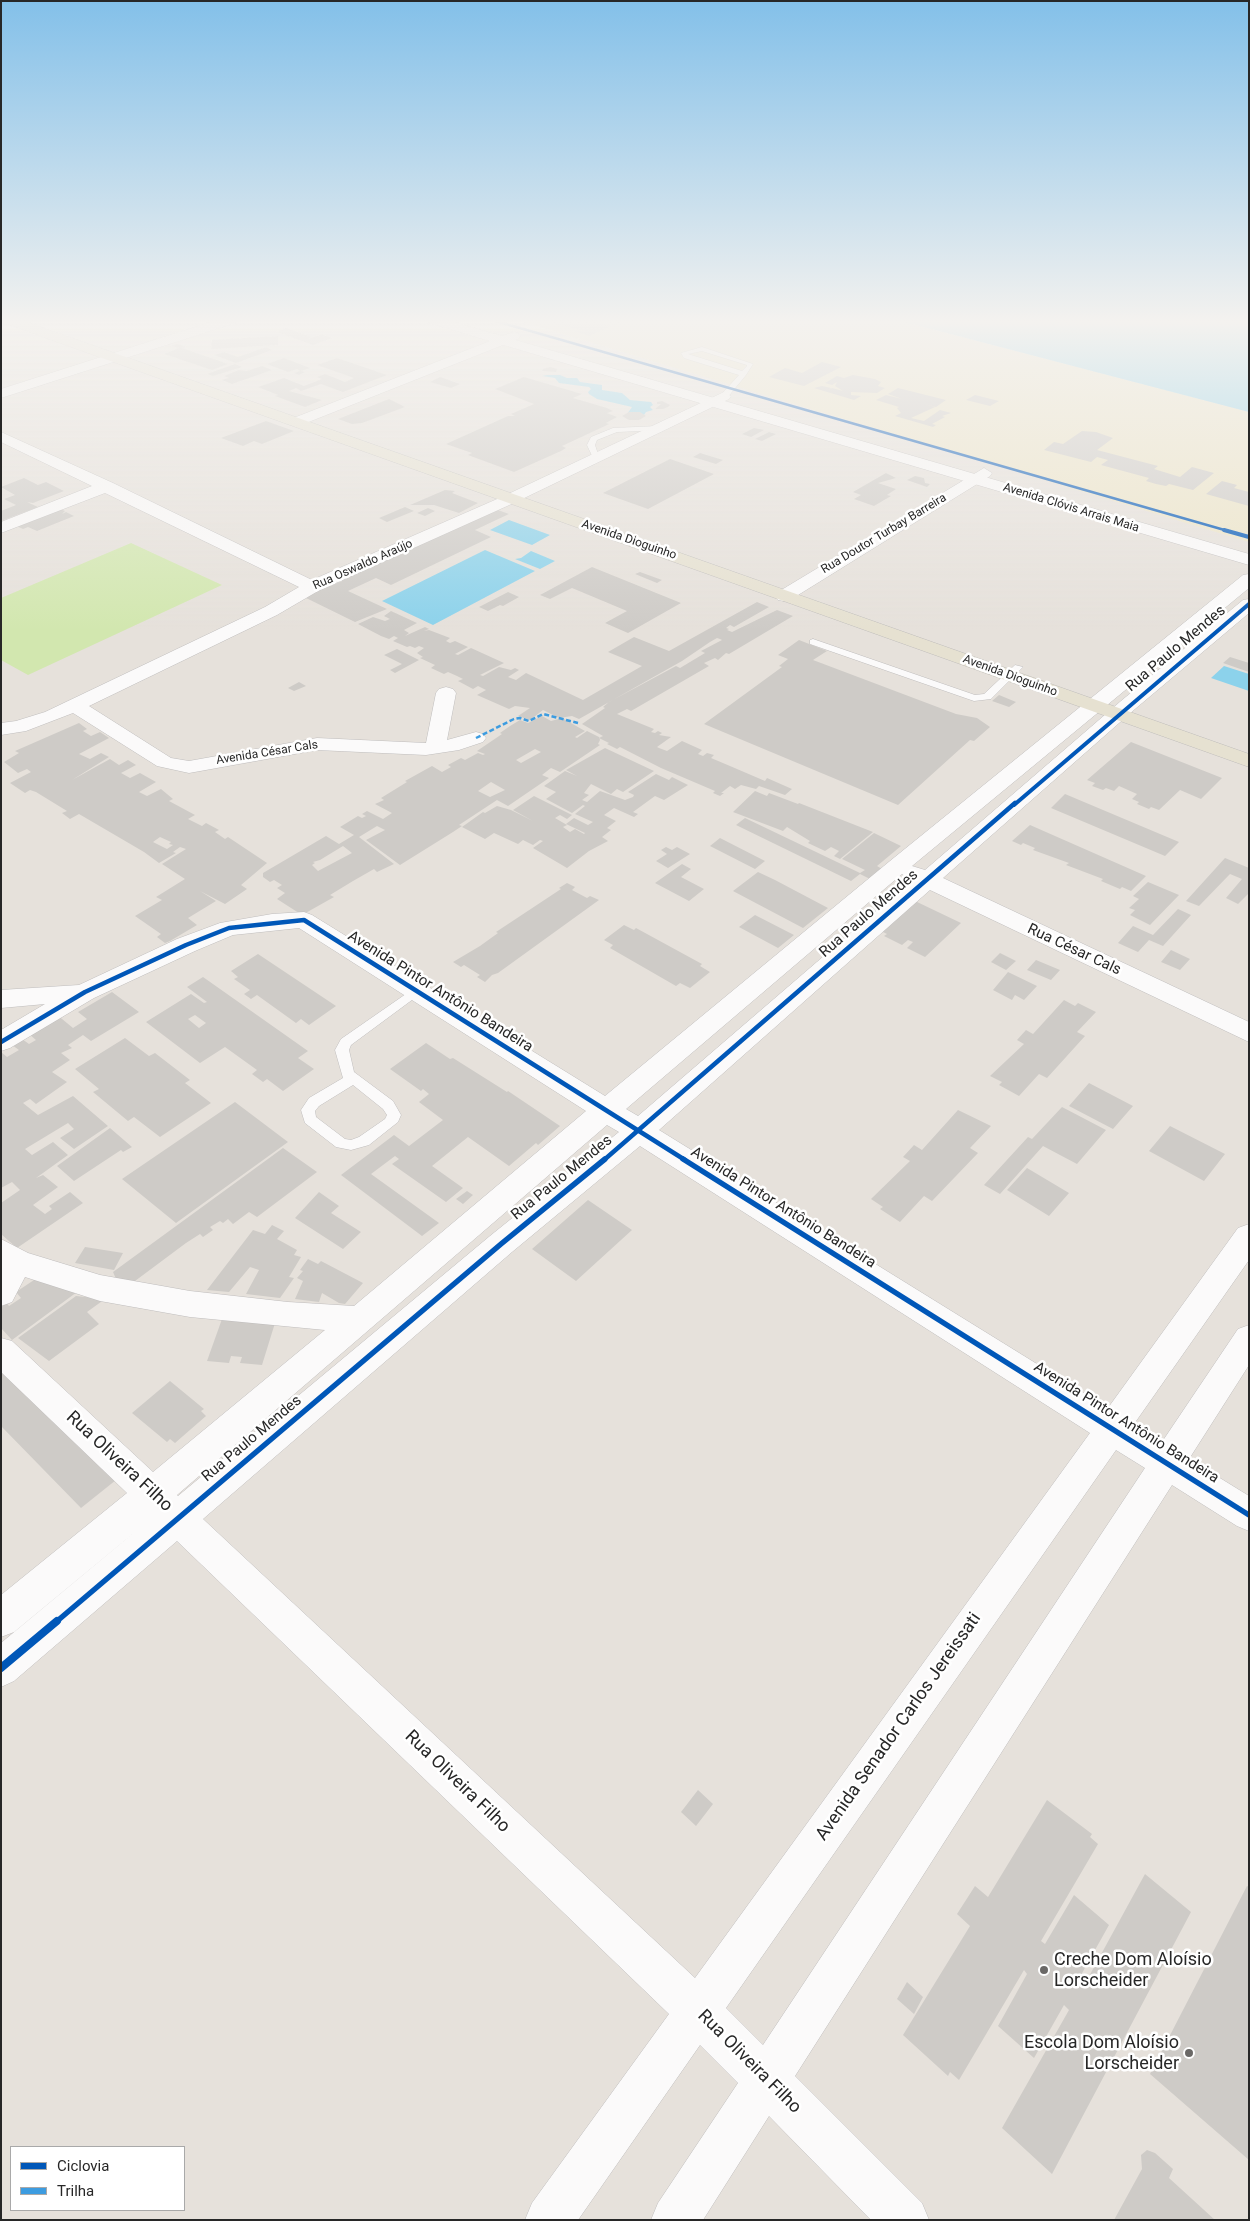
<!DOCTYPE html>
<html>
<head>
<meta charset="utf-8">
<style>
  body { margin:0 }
  #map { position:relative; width:1250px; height:2221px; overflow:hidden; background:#e6e1db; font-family:Roboto,sans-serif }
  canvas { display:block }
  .frame { position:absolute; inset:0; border:2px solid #272727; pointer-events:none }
  .legend { position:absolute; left:10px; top:2146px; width:175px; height:65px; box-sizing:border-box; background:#fff; border:1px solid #a9a9a9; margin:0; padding:6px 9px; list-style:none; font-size:15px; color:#272727 }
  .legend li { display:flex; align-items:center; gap:10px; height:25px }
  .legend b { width:25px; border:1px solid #a9a9a9 }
</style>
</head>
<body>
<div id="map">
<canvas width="1250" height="2221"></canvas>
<div class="frame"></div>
<ul class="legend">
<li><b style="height:6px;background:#0057b8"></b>Ciclovia</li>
<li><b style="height:6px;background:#3d9ce0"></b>Trilha</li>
</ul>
</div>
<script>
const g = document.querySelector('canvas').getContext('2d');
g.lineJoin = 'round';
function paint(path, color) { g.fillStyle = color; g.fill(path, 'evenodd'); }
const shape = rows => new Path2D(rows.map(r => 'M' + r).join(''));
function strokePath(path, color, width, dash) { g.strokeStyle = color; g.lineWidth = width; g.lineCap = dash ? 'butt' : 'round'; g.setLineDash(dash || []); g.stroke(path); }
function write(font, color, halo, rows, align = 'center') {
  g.font = font + ' Roboto,sans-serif'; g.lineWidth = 5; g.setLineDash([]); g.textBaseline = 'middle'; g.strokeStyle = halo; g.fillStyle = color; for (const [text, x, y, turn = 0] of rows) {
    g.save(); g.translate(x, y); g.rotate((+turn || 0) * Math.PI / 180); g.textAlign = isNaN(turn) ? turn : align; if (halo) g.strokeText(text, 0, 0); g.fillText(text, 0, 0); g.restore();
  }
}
const sand = shape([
  [517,320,897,320,1249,412,1249,542]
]);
const pitch = shape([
  [131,543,222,585,28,675,1,660,1,598]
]);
const water = shape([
  [897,320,1249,320,1249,412],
  [547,375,560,375,567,378,577,378,580,382,602,385,602,390,622,393,630,400,651,402,653,405,650,407,653,410,646,412,644,415,627,414,632,407,597,399,589,394,588,392,591,389,589,387,559,383,555,378,542,376],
  [509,520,550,535,532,545,490,530],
  [485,550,535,571,433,625,382,601],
  [531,551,555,561,540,569,515,559,521,558],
  [1224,666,1249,674,1249,691,1211,678]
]);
const building = shape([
  [561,320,592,320,611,326,589,336,575,331,589,332,552,323],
  [611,320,619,320,621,323,614,325,607,323],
  [286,328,312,337,306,340,322,334,332,338,313,345,277,332],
  [278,336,278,345,211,349,212,340],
  [178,344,186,347,182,348,228,364,212,370,164,354,179,348,171,346],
  [266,347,272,350,236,363,214,355,224,352,238,357],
  [284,358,310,368,301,371,305,372,299,375,294,373,300,371,297,369,288,372,267,364],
  [337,358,387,375,343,392,321,384,301,391,296,388,289,391,322,400,305,407,275,396,278,395,258,387,284,378,304,386,322,379,317,377,325,374,345,382,354,378,317,365],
  [822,362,841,367,804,386,769,377,785,368,802,373],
  [235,364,242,367,213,376,207,374],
  [262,366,272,370,232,384,222,380,229,378,224,376,239,370,247,371],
  [550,367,557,369,556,372,542,371,543,369],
  [853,375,875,379,881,382,878,386,885,388,877,393,851,392,851,395,861,396,854,400,814,388,822,386,831,388,828,390,832,388,843,391,835,386,837,382,832,385,825,383,837,376,844,378],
  [440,377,460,384,451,388,430,382],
  [524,377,582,394,573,398,607,408,613,411,607,413,617,417,606,423,609,424,605,426,562,446,566,448,561,451,514,472,468,455,472,453,446,444,508,416,515,416,511,414,534,404,495,389],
  [898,388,946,400,936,407,924,404,935,407,911,418,924,421,940,410,951,413,942,416,945,417,932,424,936,425,933,427,895,416,901,413,897,408,899,407,876,400,886,395,902,399,888,394],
  [975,395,999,401,990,406,966,400],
  [389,399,405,407,362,423,352,424,338,419],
  [662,401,670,405,668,407,663,409,655,409,661,404,657,404,657,402],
  [629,412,640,412,646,416,639,420,629,420,622,416],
  [266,421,294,431,262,444,254,441,243,446,221,438],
  [754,428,764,430,751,437,742,434],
  [1082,431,1096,432,1113,438,1097,450,1158,466,1154,469,1180,477,1192,467,1214,473,1193,490,1169,484,1166,486,1156,484,1146,481,1149,478,1101,465,1108,460,1097,457,1091,462,1044,450,1054,442,1063,444],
  [769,432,776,434,762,441,755,439],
  [700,453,723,460,716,464,693,457],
  [670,459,714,474,648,509,603,493],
  [886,473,896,478,878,483,896,489,887,495,891,496,874,506,854,499,861,495,853,492],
  [915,476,924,478,925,483,930,484,927,487,907,480],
  [24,478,38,485,46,482,64,491,33,503,27,502,38,507,1,521,1,511,16,505,4,499,15,495,1,487],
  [1222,481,1237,485,1234,488,1249,492,1249,506,1206,494],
  [445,490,455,491,452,493,478,503,459,513,434,505,410,505],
  [405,507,414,511,387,522,379,518],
  [57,508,65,511,62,514,66,512,74,516,37,531,28,527,23,529,14,525],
  [428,508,435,511,425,516,417,513],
  [495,509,509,514,475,530,491,537,391,585,376,578,348,591,387,609,355,622,304,597,342,581,338,579],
  [592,567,681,603,628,633,605,623,627,611,572,588,550,599,540,595],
  [640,572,662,580,657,583,635,574],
  [508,592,519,597,503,606,500,605,488,611,479,607],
  [757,602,769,607,734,627,730,625,726,628,729,629,727,630,732,632,777,610,793,616,729,654,726,653,718,660,715,658,704,663,709,666,631,711,627,709,617,714,654,729,651,732,655,733,658,731,662,733,659,735,671,737,657,747,659,748,667,751,682,741,702,750,698,754,703,756,707,753,714,755,711,758,730,766,765,781,767,778,792,789,785,795,759,786,756,789,741,785,735,789,730,786,721,793,724,793,720,796,713,793,715,791,661,768,620,747,617,749,607,744,609,743,599,738,603,736,582,724,605,708,603,707,609,702,676,666,680,668,705,653,701,651,722,640,720,639,717,638,710,642,682,661,579,719,572,716,559,718,543,710,530,720,518,716,530,708,515,706,509,709,477,695,486,690,478,686,473,689,458,681,463,679,457,676,448,672,444,674,431,668,435,665,420,658,423,657,417,653,424,648,419,646,415,648,410,646,407,647,393,641,398,638,394,636,389,639,381,636,358,624,373,617,385,621,390,619,384,616,391,611,417,623,404,630,409,633,405,636,425,627,429,629,424,631,429,630,450,638,446,641,450,643,455,641,468,647,455,654,458,655,471,648,504,663,480,675,483,676,499,667,511,670,515,668,519,670,508,677,516,680,526,673,583,700,642,666,608,652,634,637,669,651],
  [799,640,827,651,813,660,956,714,977,718,990,727,974,741,970,740,898,805,704,724,782,667,779,666,788,659,778,655],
  [397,649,419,660,395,673,390,670,402,664,384,655],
  [1230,657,1249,663,1249,672,1223,663],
  [299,682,306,686,294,691,288,688],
  [999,695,1016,702,1009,707,992,701],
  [542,716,551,721,562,718,585,731,575,737,577,738,587,731,599,737,600,740,598,744,600,745,560,772,551,768,542,775,549,778,508,806,497,800,459,825,462,826,453,832,400,865,366,840,385,830,377,826,359,837,394,864,377,872,374,869,353,881,330,895,334,897,302,915,277,899,285,893,277,888,282,885,274,880,270,882,263,877,263,873,326,836,339,844,354,835,340,827,358,816,362,818,366,816,362,814,367,811,383,819,392,813,375,804,384,800,381,798,407,782,405,781,432,766,442,772,451,767,448,765,461,758,465,760,478,753,483,755,485,754,477,751,502,734,500,733,510,726,520,720,528,723],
  [535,749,541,752,521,763,516,760],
  [491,782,505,790,490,797,478,791],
  [343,846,352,853,318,871,312,865,315,863,313,862,320,860],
  [79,723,87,729,83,731,91,736,100,732,109,738,79,754,90,759,101,753,109,757,72,780,110,759,119,765,128,760,136,765,121,773,130,778,140,773,156,782,139,792,147,796,161,789,173,799,169,801,195,815,188,819,202,826,206,823,219,830,215,832,225,839,228,837,267,863,241,885,247,889,225,904,200,891,216,901,188,918,197,925,170,941,165,943,157,937,161,934,135,916,162,900,156,897,185,879,162,864,186,849,180,847,173,852,176,853,159,863,144,852,79,814,70,819,62,813,67,811,36,792,30,790,25,793,10,783,31,772,27,769,18,773,4,762,19,753,15,751],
  [160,837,171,842,169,844,173,845,167,849,153,842],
  [1131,742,1222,778,1201,799,1180,790,1159,810,1151,807,1149,809,1137,804,1139,802,1132,799,1137,794,1119,786,1114,791,1106,788,1103,790,1092,786,1095,783,1087,780],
  [605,748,654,771,623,792,617,789,611,794,591,784,584,793,589,795,582,800,587,802,600,791,625,800,633,797,634,795,628,792,656,774,669,780,672,777,688,785,664,800,655,796,633,812,638,814,634,817,614,808,604,815,616,821,607,828,611,830,602,837,608,841,589,851,567,868,533,848,543,841,540,840,533,845,523,840,518,844,494,833,485,839,462,827,483,812,485,813,497,806,511,810,533,821,513,810,534,796,572,815,567,819,560,815,555,818,567,825,563,827,570,832,575,829,584,834,585,833,566,824,574,818,588,825,593,822,575,814,585,806,583,805,572,813,546,799,556,792,544,786,565,771,577,776,566,770],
  [755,791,767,796,769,793,798,804,799,803,873,832,840,859,834,856,839,851,831,847,825,851,808,843,810,841,787,827,783,831,733,812],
  [1065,794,1179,842,1165,856,1051,808],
  [745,818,860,873,865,870,842,859,874,833,901,846,877,866,882,869,870,879,860,874,851,881,736,825],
  [1030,825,1146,876,1131,891,1122,887,1120,889,1101,881,1103,879,1066,865,1069,863,1033,850,1035,848,1023,843,1021,845,1012,841],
  [720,838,765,861,755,869,710,846],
  [666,847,672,850,677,847,690,854,668,868,656,861,667,854,661,850],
  [1225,858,1249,868,1249,893,1238,904,1226,898,1242,879,1230,874,1199,906,1186,901],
  [682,864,691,869,681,877,704,889,689,901,655,883],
  [758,872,775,880,828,908,803,928,733,891],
  [1148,882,1179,895,1150,925,1130,915,1135,910,1129,908,1139,899,1133,896],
  [567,883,575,887,572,890,587,898,590,896,599,900,498,973,492,975,485,982,477,977,480,975,464,965,461,967,453,962,480,946,498,933,496,932,561,889,559,888],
  [915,901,961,923,925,957,907,948,913,942,908,940,902,945,884,936,887,934,881,931],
  [1178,909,1191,915,1163,946,1149,940,1138,952,1118,943,1133,926,1153,935],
  [755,915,794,935,778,948,739,927],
  [624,925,634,930,636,928,702,964,700,966,710,972,690,988,680,983,676,986,610,948,613,945,604,940],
  [1171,950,1190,959,1180,970,1161,962],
  [1000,953,1016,961,1006,970,991,962],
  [258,954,336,1006,309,1025,301,1019,296,1023,257,995,251,999,244,994,250,990,234,979,238,977,231,971],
  [1036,960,1060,970,1051,980,1027,970],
  [1008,972,1037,986,1024,1000,1015,995,1012,1000,993,990],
  [203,977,308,1051,298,1058,314,1069,283,1091,267,1079,263,1082,252,1074,257,1070,225,1047,200,1063,146,1022,191,994,204,1003,207,1002,187,987],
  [195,1015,206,1023,199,1028,188,1019],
  [112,992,139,1012,91,1041,83,1035,68,1045,72,1048,61,1053,70,1060,52,1072,67,1082,36,1104,30,1099,23,1103,38,1115,73,1096,108,1126,74,1149,60,1138,74,1129,68,1123,25,1149,32,1155,53,1142,68,1155,36,1178,43,1175,58,1187,33,1205,45,1214,52,1209,49,1206,70,1192,83,1203,17,1248,1,1234,1,1203,20,1190,12,1182,1,1188,1,1052,7,1057,19,1050,12,1045,22,1039,29,1044,36,1040,29,1034,56,1014,73,1028,87,1019,78,1012],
  [1064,1000,1075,1006,1078,1003,1096,1012,1077,1032,1085,1036,1047,1078,1039,1074,1019,1096,999,1085,1002,1082,990,1076,1024,1044,1017,1040,1026,1030,1033,1034],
  [125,1038,149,1056,155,1053,190,1080,185,1083,211,1103,160,1137,134,1117,128,1121,93,1092,99,1089,75,1069],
  [426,1043,450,1059,453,1058,507,1092,508,1091,560,1126,538,1145,536,1143,509,1166,468,1137,432,1166,463,1188,446,1202,392,1164,399,1159,395,1156,371,1174,439,1223,422,1236,341,1175,394,1135,409,1146,443,1120,419,1102,429,1094,423,1089,421,1091,390,1069],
  [1089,1083,1133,1106,1113,1129,1069,1106],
  [235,1102,288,1142,176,1223,122,1179],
  [1062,1107,1106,1130,1077,1164,1043,1146,1000,1194,984,1185,1028,1137,1032,1139],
  [958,1110,991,1126,970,1148,978,1153,932,1201,924,1196,900,1222,880,1209,883,1207,871,1199,910,1161,903,1157,914,1145,922,1150],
  [1170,1126,1225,1154,1204,1181,1149,1151],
  [110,1128,132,1147,123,1152,121,1150,74,1181,57,1166],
  [283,1148,317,1172,257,1217,249,1212,233,1224,228,1219,223,1223,220,1221,210,1227,213,1230,203,1237,200,1234,186,1243,135,1281,116,1279,113,1272],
  [1027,1168,1069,1193,1049,1216,1007,1190],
  [467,1191,473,1195,463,1204,456,1199],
  [319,1192,339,1206,331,1213,361,1232,343,1249,295,1218],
  [588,1200,632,1230,576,1281,532,1249],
  [272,1225,284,1231,277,1239,297,1250,294,1255,301,1257,289,1277,294,1278,280,1298,246,1294,259,1270,250,1267,229,1292,207,1290,253,1230,265,1234],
  [85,1247,123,1253,114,1270,75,1263],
  [308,1259,318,1264,321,1261,363,1283,345,1304,339,1303,322,1293,319,1302,295,1299,303,1281,297,1278,303,1271,300,1270],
  [40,1276,77,1292,12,1340,1,1328,1,1307,7,1303,9,1306,21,1298,16,1292],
  [76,1296,105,1299,87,1312,99,1324,49,1361,18,1338],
  [222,1319,275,1323,262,1365,240,1363,242,1357,231,1356,229,1363,207,1361],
  [1,1361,116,1480,81,1508,1,1426],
  [170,1381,204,1409,201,1411,206,1416,175,1443,170,1439,167,1442,132,1413],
  [698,1790,713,1804,696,1826,681,1812],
  [1047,1800,1092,1834,1090,1837,1098,1844,1041,1941,1045,1944,1074,1895,1109,1925,1081,1975,1087,1980,1145,1874,1191,1912,1052,2174,1002,2128,1069,2010,1064,2005,1034,2058,998,2026,1027,1974,1024,1970,959,2080,950,2072,948,2076,903,2035,970,1926,957,1914,975,1886,988,1897],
  [1247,1886,1249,1887,1249,2160,1150,2074],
  [907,1982,923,1997,914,2014,897,1999],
  [1147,2150,1155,2153,1173,2169,1169,2178,1215,2220,1114,2220,1142,2169,1141,2155]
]);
const lane = shape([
  [702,347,753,364,746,375,727,398,720,396,739,375,684,358,681,353,702,347],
  [702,351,747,365,747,366,742,371,688,354,702,351],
  [660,426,664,428,663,430,617,432,597,440,595,445,600,460,594,460,587,445,591,437,613,428,660,426],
  [813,639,975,695,984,694,1015,665,1023,667,991,699,974,701,810,644,810,640,813,639],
  [416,987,420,988,422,991,420,994,351,1045,349,1050,354,1072,393,1101,401,1115,398,1122,369,1145,351,1150,336,1147,305,1123,301,1110,309,1098,343,1078,335,1050,341,1039,416,987],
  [353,1085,383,1109,387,1115,385,1119,359,1137,351,1140,345,1139,316,1117,315,1111,319,1106,353,1085]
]);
const street = shape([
  [217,320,236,320,235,323,1,398,1,389,217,320],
  [513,332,518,333,520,336,518,339,301,425,291,425,289,422,291,419,513,332],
  [724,392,731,396,729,399,516,502,318,591,277,615,89,706,171,758,189,761,317,738,426,743,436,693,439,689,446,687,453,689,456,693,447,740,476,732,483,734,486,738,483,742,459,750,426,755,317,750,189,773,157,766,73,713,26,731,1,735,1,723,16,721,45,712,265,607,299,587,105,493,1,533,1,522,92,486,1,442,1,432,113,483,312,580,504,496,724,392],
  [984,468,992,473,990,476,790,600,784,601,778,600,775,596,778,592,984,468],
  [1249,574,1249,588,912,866,925,870,1121,701,1243,600,1249,599,1249,613,1135,709,943,878,1249,1022,1249,1042,930,890,659,1130,1108,1408,1238,1228,1249,1224,1249,1260,1134,1424,1162,1442,1238,1329,1249,1325,1249,1365,1189,1459,1249,1496,1249,1531,1237,1526,1172,1485,795,2076,922,2203,929,2220,871,2220,769,2116,703,2220,651,2220,658,2203,738,2083,700,2045,578,2220,525,2220,532,2203,669,2014,177,1541,14,1681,1,1687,1,1643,153,1517,14,1632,1,1637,1,1595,127,1493,1,1372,1,1338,12,1341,153,1472,325,1330,190,1317,100,1301,25,1277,12,1302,1,1306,1,1239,28,1253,100,1275,190,1291,288,1302,354,1306,586,1111,299,928,233,935,195,951,94,998,10,1048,1,1051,1,1030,45,1004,1,1008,1,990,79,985,177,939,220,923,272,914,304,912,312,915,605,1096,890,861,1243,575,1249,574],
  [902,874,911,881,638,1116,626,1109,902,874],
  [607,1125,619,1132,490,1236,178,1496,177,1495,607,1125],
  [640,1146,1090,1433,695,1978,203,1519,512,1252,640,1146],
  [1116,1450,1145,1468,763,2045,726,2008,1116,1450]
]);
const secondary = shape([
  [428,320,447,320,1249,554,1249,565,429,323,428,320]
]);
const primary = shape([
  [3,320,21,320,1249,754,1249,767,4,323,3,320]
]);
const quiet = shape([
  [476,738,514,719,520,718,529,721,543,714,578,723]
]);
const cyclewayFar4 = shape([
  [492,320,1228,531]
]);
const cyclewayFar3 = shape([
  [1224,530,1249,537],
  [1014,805,1249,604]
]);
const cyclewayFar2 = shape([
  [1,1042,85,992,186,945,229,928,304,920,685,1160],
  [604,1160,1015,803]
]);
const cyclewayFar1 = shape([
  [683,1159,1249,1515],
  [56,1622,501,1244,605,1159]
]);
const cycleway = shape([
  [1,1668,57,1621]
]);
const markers = [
  [1044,1970,5,"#6a6866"],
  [1189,2053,5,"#6a6866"]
];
const farStreetnames = [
  ["Avenida Clóvis Arrais Maia",1071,508,17],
  ["Rua Doutor Turbay Barreira",884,534,-31],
  ["Avenida Dioguinho",629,540,19],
  ["Rua Oswaldo Araújo",363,565,-24],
  ["Avenida Dioguinho",1010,676,20],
  ["Avenida César Cals",267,753,-9]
];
const streetNames = [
  ["Rua Paulo Mendes",1176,649,-40],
  ["Rua Paulo Mendes",869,914,-41],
  ["Rua César Cals",1074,950,25],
  ["Avenida Pintor Antônio Bandeira",440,992,32],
  ["Rua Paulo Mendes",562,1178,-39],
  ["Avenida Pintor Antônio Bandeira",783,1208,32],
  ["Avenida Pintor Antônio Bandeira",1126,1423,32],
  ["Rua Paulo Mendes",252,1439,-40]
];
const nearStreetnames = [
  ["Rua Oliveira Filho",119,1462,43],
  ["Avenida Senador Carlos Jereissati",899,1727,-55],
  ["Rua Oliveira Filho",457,1782,44],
  ["Rua Oliveira Filho",749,2062,45]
];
const nearPoinames = [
  ["Creche Dom Aloísio",1054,1960],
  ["Lorscheider",1054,1981],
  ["Escola Dom Aloísio",1179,2043,"right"],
  ["Lorscheider",1179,2064,"right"]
];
paint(sand, '#ede5c8');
paint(pitch, '#d2e7af');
paint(water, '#8cd2eb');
paint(building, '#cecbc7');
strokePath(lane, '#bfbdbd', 1);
strokePath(street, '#bfbdbd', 1);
strokePath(secondary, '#bfbdbd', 1);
strokePath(primary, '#bfbdbb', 1);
paint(lane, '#fbfafa');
paint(street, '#fbfafa');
paint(secondary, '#fbfafa');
paint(primary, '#e6e1d1');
strokePath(quiet, '#3d9ce0', 2.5, [5, 2.5]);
strokePath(cyclewayFar4, '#0057b8', 2.5);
strokePath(cyclewayFar3, '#0057b8', 4);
strokePath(cyclewayFar2, '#0057b8', 4.5);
strokePath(cyclewayFar1, '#0057b8', 5.5);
strokePath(cycleway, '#0057b8', 8);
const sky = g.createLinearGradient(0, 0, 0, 631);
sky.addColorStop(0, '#83c0e9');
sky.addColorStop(0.51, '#f4f2ef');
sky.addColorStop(1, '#f4f2ef00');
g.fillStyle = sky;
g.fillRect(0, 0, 1250, 631);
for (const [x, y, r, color] of markers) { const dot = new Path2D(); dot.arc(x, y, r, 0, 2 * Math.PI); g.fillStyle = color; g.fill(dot); strokePath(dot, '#fff', 2); }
write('12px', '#272727', '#fff', farStreetnames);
write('15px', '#272727', '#fff', streetNames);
write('18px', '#272727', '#fff', nearStreetnames);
write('18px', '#272727', '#fff', nearPoinames, 'left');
</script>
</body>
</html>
